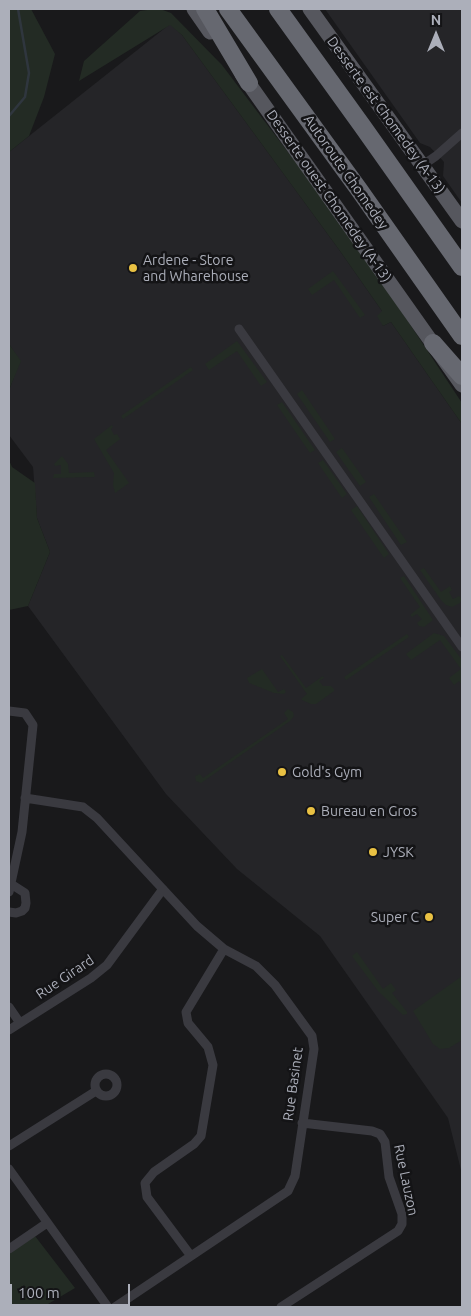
<!DOCTYPE html>
<html>
<head>
<meta charset="utf-8">
<style>
  body { margin:0 }
  #map { position:relative; width:471px; height:1316px; overflow:hidden; background:#19191b; font-family:Ubuntu,sans-serif }
  canvas { display:block }
  .frame { position:absolute; inset:0; border:10px solid #acafba; pointer-events:none }
  .north { position:absolute; left:411px; top:10px; width:50px; height:50px; -webkit-text-stroke:4px #141416; paint-order:stroke; rotate:0deg; font-size:14px; font-weight:700; line-height:20px; text-align:center; color:#acafba }
  .north::after { content:''; display:block; margin:auto; width:18px; height:22px; background:#acafba; clip-path:polygon(50% 0,100% 100%,50% 72%,0 100%) }
  .scale { position:absolute; left:10px; top:1284px; width:120px; height:22px; box-sizing:border-box; border:2px solid #acafba; border-top:0; padding-left:6px; font-size:15px; line-height:18px; white-space:nowrap; color:#acafba; -webkit-text-stroke:4px #141416; paint-order:stroke }
</style>
</head>
<body>
<div id="map">
<canvas width="471" height="1316"></canvas>
<div class="frame"></div>
<div class="north">N</div>
<div class="scale">100 m</div>
</div>
<script>
const g = document.querySelector('canvas').getContext('2d');
g.lineJoin = 'round';
function paint(path, color) { g.fillStyle = color; g.fill(path, 'evenodd'); }
const shape = rows => new Path2D(rows.map(r => 'M' + r).join(''));
function strokePath(path, color, width, dash) { g.strokeStyle = color; g.lineWidth = width; g.lineCap = dash ? 'butt' : 'round'; g.setLineDash(dash || []); g.stroke(path); }
function write(font, color, halo, rows, align = 'center') {
  g.font = font + ' Ubuntu,sans-serif'; g.lineWidth = 5; g.setLineDash([]); g.textBaseline = 'middle'; g.strokeStyle = halo; g.fillStyle = color; for (const [text, x, y, turn = 0] of rows) {
    g.save(); g.translate(x, y); g.rotate((+turn || 0) * Math.PI / 180); g.textAlign = isNaN(turn) ? turn : align; if (halo) g.strokeText(text, 0, 0); g.fillText(text, 0, 0); g.restore();
  }
}
const built = shape([
  [325,9,462,9,462,203,443,176,444,162,430,147,420,143],
  [170,24,182,35,340,251,382,311,383,326,391,322,462,424,462,1174,448,1118,320,936,237,869,166,794,28,606,50,552,37,518,33,467,9,435,9,390,20,361,9,344,9,152]
]);
const green = shape([
  [9,9,31,9,55,54,44,97,29,136,9,152],
  [154,9,160,9,171,13,222,65,353,238,462,403,462,424,391,322,383,326,377,316,382,311,340,251,182,35,170,25,79,81,84,61,140,11],
  [333,271,365,315,360,318,334,280,312,295,308,289],
  [237,341,267,382,261,386,237,351,209,370,205,364],
  [9,344,21,361,9,390],
  [191,367,193,370,123,419,121,416],
  [302,390,335,439,330,442,297,394],
  [282,402,315,450,310,453,277,405],
  [112,425,113,427,111,429,114,435,117,434,120,439,106,450,129,483,115,493,113,485,114,473,94,439],
  [342,448,366,482,360,486,336,452],
  [62,456,68,464,69,473,94,472,95,477,53,478,54,474,61,474,61,465,55,466,54,464],
  [9,460,12,467,35,483,37,518,50,552,28,606,9,610],
  [323,460,347,494,342,498,318,463],
  [374,494,407,542,401,545,369,497],
  [357,506,389,554,384,558,351,510],
  [424,568,441,592,450,586,452,590,449,592,453,599,459,596,462,599,460,603,452,607,446,605,441,600,420,570],
  [404,576,433,620,424,627,419,626,417,623,422,619,417,614,412,617,410,615,420,607,400,578],
  [434,633,444,636,462,660,462,685,459,681,454,685,449,678,461,669,440,640,411,660,406,654],
  [407,634,409,637,346,680,344,677],
  [282,655,306,688,323,676,324,678,319,681,323,686,331,686,334,689,334,691,316,704,311,704,302,700,301,699,307,694,280,656],
  [262,669,278,692,284,689,286,692,284,694,274,693,249,683,247,678],
  [288,709,293,712,294,716,290,721,201,783,196,781,195,776,200,774,203,778,288,719,284,713],
  [357,952,383,989,391,983,396,990,392,993,407,1012,407,1014,403,1015,378,991,352,956],
  [462,976,462,1040,449,1048,440,1049,433,1044,413,1011],
  [35,1236,75,1288,43,1307,9,1307,9,1253]
]);
const stream = shape([
  [9,116,25,97,29,73,18,9]
]);
const street = shape([
  [423,165,436,156,462,133],
  [239,329,462,647],
  [9,711,25,713,33,725,22,832,9,892],
  [25,798,83,807,97,818,197,926,224,949,256,966,275,985,312,1036,314,1049,295,1176,288,1191,115,1307],
  [9,912,16,913,22,911,25,908,26,903,25,893,11,884],
  [9,1007,20,1023],
  [9,1030,91,978,107,965,163,889],
  '95 1085a11 11 0 1 1 22 0a11 11 0 1 1-22 0Z',
  [9,1146,96,1091],
  [9,1169,108,1307],
  [9,1249,47,1223],
  [191,1256,147,1197,145,1183,154,1172,194,1144,201,1136,213,1065,208,1047,188,1023,186,1012,224,949],
  [281,1307,398,1231,402,1224,402,1214,389,1177,385,1142,380,1134,372,1131,302,1123]
]);
const primary = shape([
  [194,9,210,32],
  [310,9,462,221],
  [242,74,462,385]
]);
const highway = shape([
  [205,9,249,83],
  [228,9,360,191,462,336],
  [278,9,363,127,462,267],
  [433,343,462,376]
]);
const markers = [
  [133,268,5,"#e9c143"],
  [282,772,5,"#e9c143"],
  [311,811,5,"#e9c143"],
  [373,852,5,"#e9c143"],
  [429,917,5,"#e9c143"]
];
const streetNames = [
  ["Desserte est Chomedey (A-13)",386,115,54],
  ["Autoroute Chomedey",346,172,55],
  ["Desserte ouest Chomedey (A-13)",329,196,55],
  ["Rue Girard",65,977,-34],
  ["Rue Basinet",293,1084,-82],
  ["Rue Lauzon",406,1180,78]
];
const poiNames = [
  ["Ardene - Store",143,260],
  ["and Wharehouse",143,276],
  ["Gold's Gym",292,772],
  ["Bureau en Gros",321,811],
  ["JYSK",383,852],
  ["Super C",419,917,"right"]
];
paint(built, '#252528');
paint(green, '#232b24');
strokePath(stream, '#2f363e', 2.5);
strokePath(street, '#3a3a40', 9);
strokePath(primary, '#56575e', 15);
strokePath(highway, '#666870', 18);
for (const [x, y, r, color] of markers) { const dot = new Path2D(); dot.arc(x, y, r, 0, 2 * Math.PI); g.fillStyle = color; g.fill(dot); strokePath(dot, '#141416', 2); }
write('14px', '#acafba', '#141416', streetNames);
write('14px', '#acafba', '#141416', poiNames, 'left');
</script>
</body>
</html>
